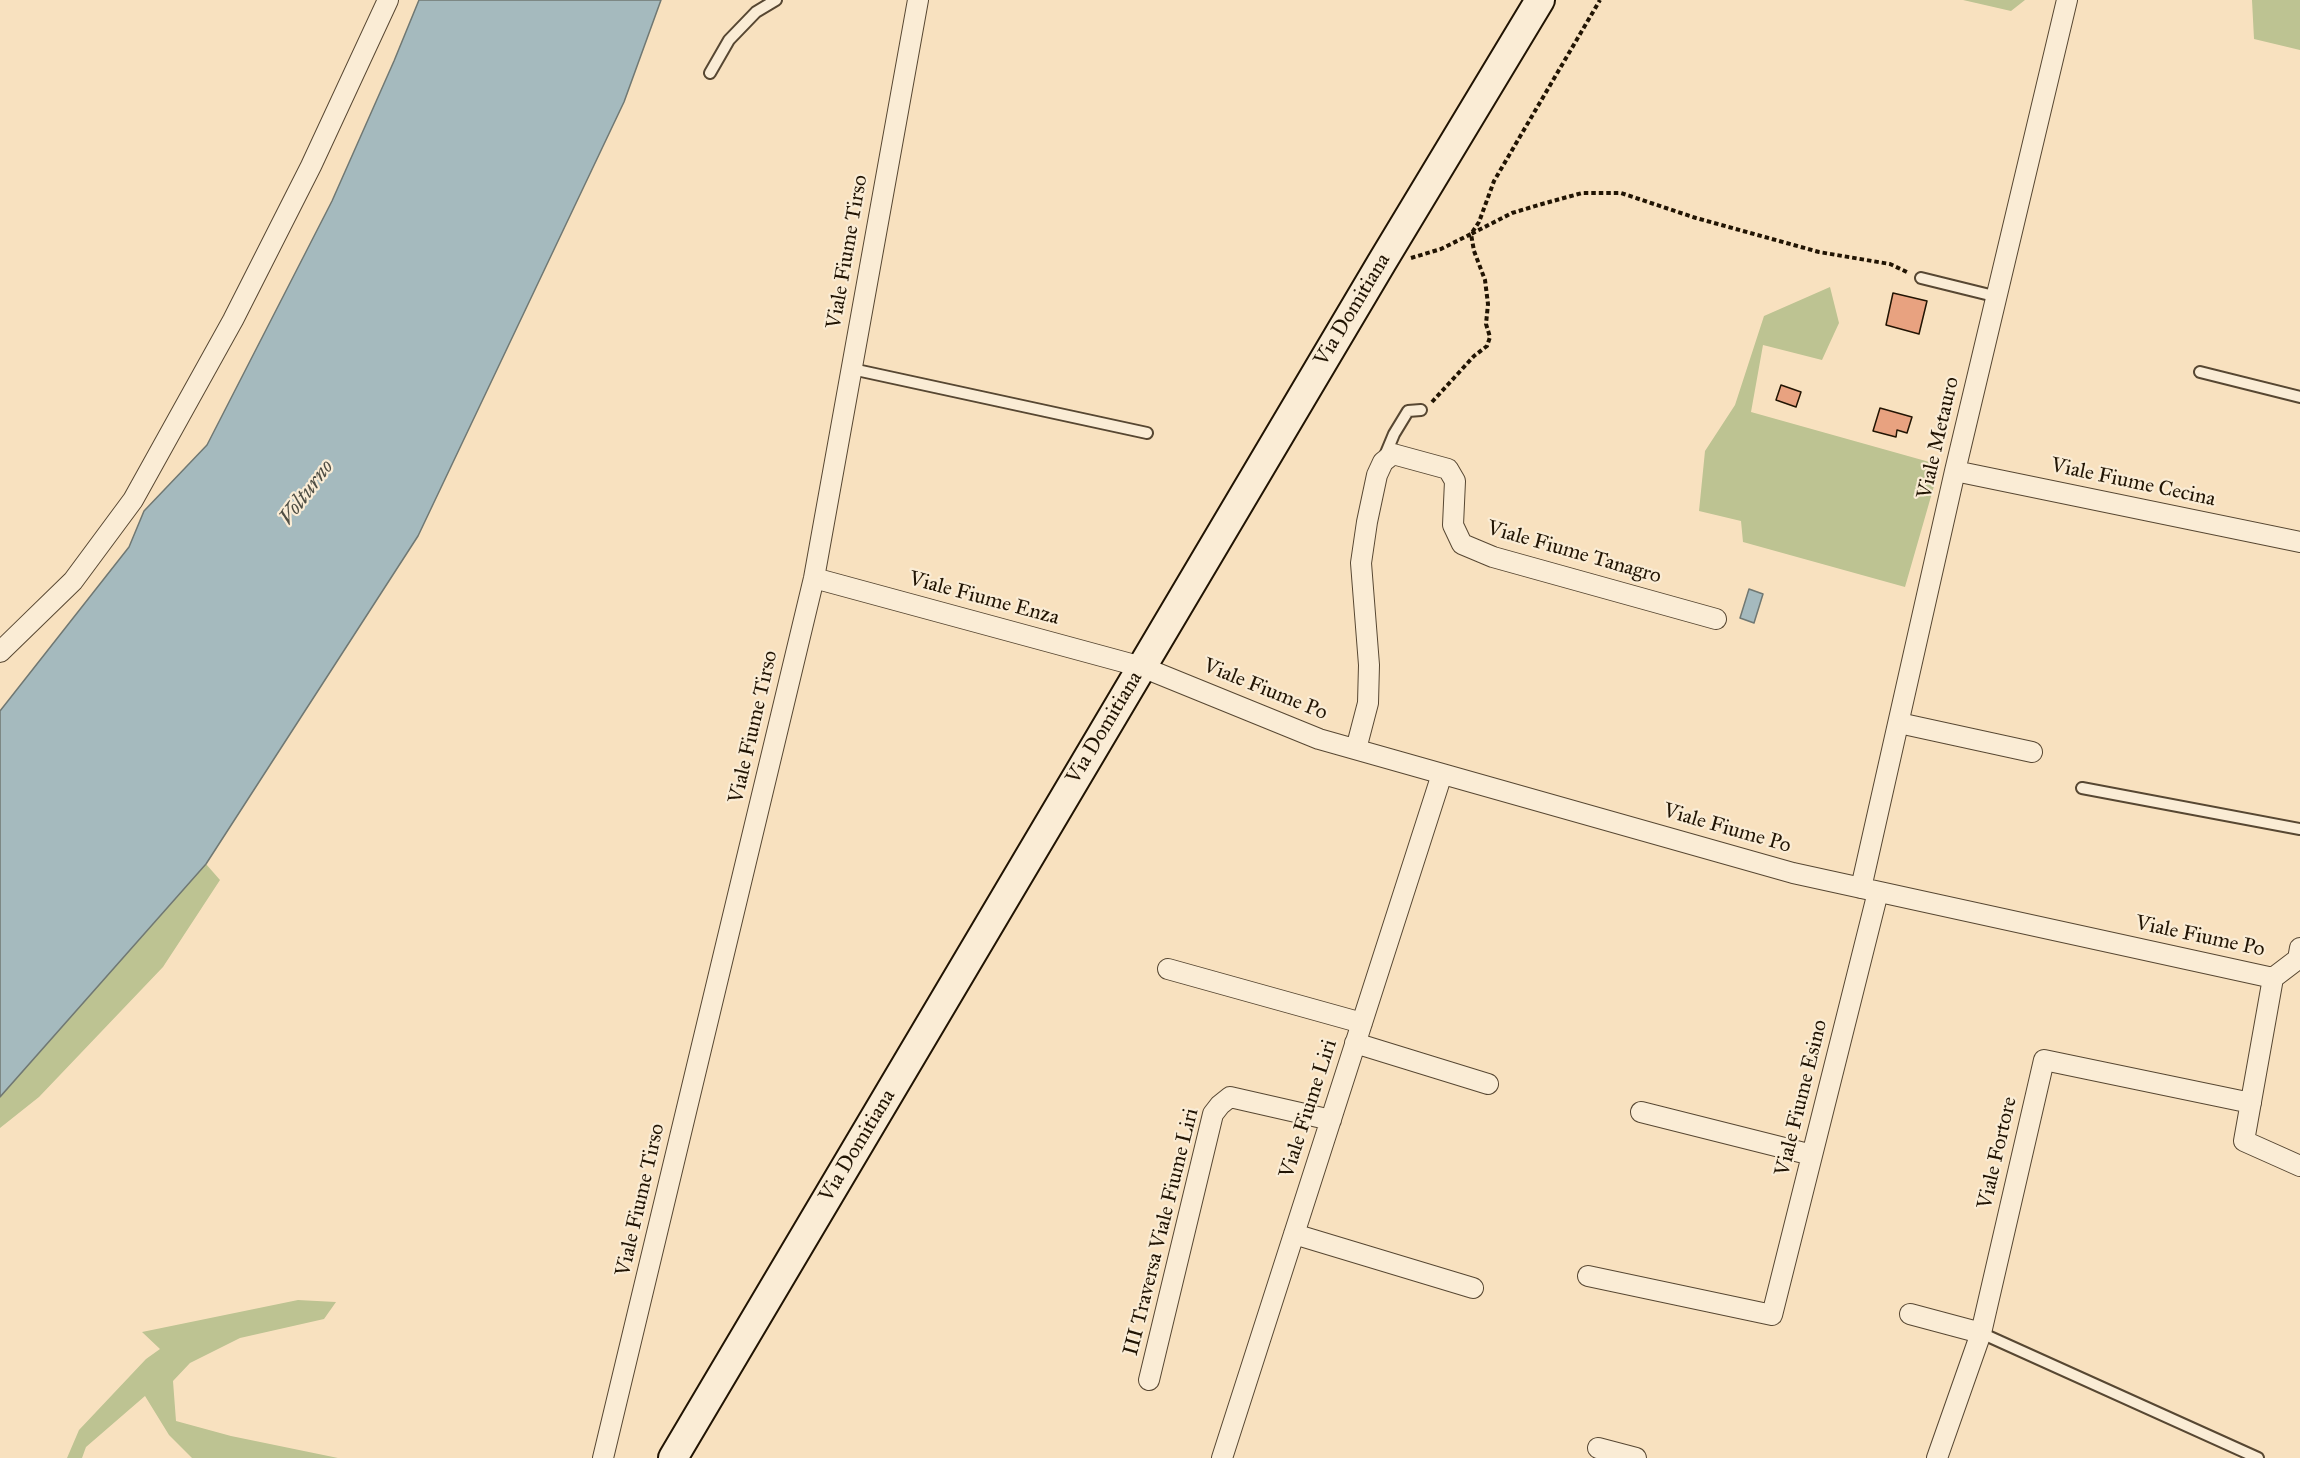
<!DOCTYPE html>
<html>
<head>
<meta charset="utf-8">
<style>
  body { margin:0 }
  canvas { display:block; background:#f8e1bf }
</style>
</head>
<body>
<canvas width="2300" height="1458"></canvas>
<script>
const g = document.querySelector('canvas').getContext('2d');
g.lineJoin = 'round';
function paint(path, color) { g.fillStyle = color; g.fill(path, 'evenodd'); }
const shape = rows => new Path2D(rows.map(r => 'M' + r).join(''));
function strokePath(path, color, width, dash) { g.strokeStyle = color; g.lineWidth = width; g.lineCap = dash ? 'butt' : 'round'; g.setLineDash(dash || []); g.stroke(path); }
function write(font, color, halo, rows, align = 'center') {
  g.font = font + ' "IM FELL Great Primer",serif'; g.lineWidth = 4.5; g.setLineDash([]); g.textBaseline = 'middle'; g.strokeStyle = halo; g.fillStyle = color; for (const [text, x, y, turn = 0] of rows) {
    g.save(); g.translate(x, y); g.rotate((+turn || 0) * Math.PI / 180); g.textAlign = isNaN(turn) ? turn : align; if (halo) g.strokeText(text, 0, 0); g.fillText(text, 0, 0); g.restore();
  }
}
const green = shape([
  [1963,0,2025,0,2011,11],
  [2252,0,2300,0,2300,50,2254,39],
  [1830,287,1839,323,1822,360,1763,345,1751,412,1940,465,1905,587,1743,542,1741,521,1699,511,1705,451,1735,405,1764,316],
  [206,864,220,880,163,967,39,1097,0,1128,0,1097],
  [298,1300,336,1302,324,1319,240,1338,190,1363,173,1381,176,1421,231,1436,338,1458,192,1458,169,1435,145,1396,86,1447,82,1458,67,1458,79,1430,146,1359,160,1349,142,1332]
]);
const water = shape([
  [419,0,661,0,624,102,418,536,206,864,0,1097,0,711,129,547,144,511,207,445,332,201,394,61,419,0],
  [1749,589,1763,594,1754,623,1740,618,1749,589]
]);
const building = shape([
  [1893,293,1927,301,1919,334,1886,325,1893,293],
  [1781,385,1801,392,1796,407,1776,400,1781,385],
  [1880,408,1912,417,1907,433,1897,430,1896,437,1873,431,1880,408]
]);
const path = shape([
  [1411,258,1441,249,1471,234,1479,222,1494,181,1600,0],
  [1432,402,1474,356,1487,346,1490,337,1486,324,1488,304,1485,280,1474,251,1471,234,1512,213,1542,204,1582,193,1621,193,1696,218,1819,252,1890,264,1909,273]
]);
const lane = shape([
  [710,73,729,40,756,12,776,0],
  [1921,278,1998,297],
  [852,369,1147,433],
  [2200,372,2300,397],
  [1384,458,1394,434,1408,411,1421,410],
  [2082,788,2300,829],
  [1981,1333,2258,1458]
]);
const street = shape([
  [1955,471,2300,542],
  [814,578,1142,667,1319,739,1793,873,2273,978,2298,959,2300,948],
  [0,652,73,581,133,500,233,320,311,166,388,0],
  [1899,723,2032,752],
  [1356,749,1368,703,1369,665,1361,563,1367,522,1377,475,1383,462,1393,454,1448,469,1455,481,1453,525,1462,544,1493,557,1716,619],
  [1861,888,1955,471,2067,0],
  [1168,969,1362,1023],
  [2273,978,2244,1141,2300,1166],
  [1355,1043,1488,1084],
  [1641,1112,1812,1155],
  [1294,1234,1473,1288],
  [1588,1276,1772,1315,1878,892],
  [1910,1314,1981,1333],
  [1149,1380,1213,1114,1220,1105,1230,1097,1331,1120],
  [1598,1448,1636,1458],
  [603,1458,814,578,918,0],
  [1222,1458,1442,774],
  [1937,1458,1981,1333,2044,1060,2251,1103]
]);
const secondary = shape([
  [673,1458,1382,262,1540,0]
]);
const streetNames = [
  ["Viale Fiume Tirso",848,252,-80],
  ["Via Domitiana",1353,310,-59],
  ["Viale Metauro",1939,438,-77],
  ["Viale Fiume Cecina",2133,483,12],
  ["Viale Fiume Tanagro",1574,553,16],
  ["Viale Fiume Enza",984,599,15],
  ["Viale Fiume Po",1265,690,22],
  ["Viale Fiume Tirso",754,727,-77],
  ["Via Domitiana",1105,728,-59],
  ["Viale Fiume Po",1727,829,16],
  ["Viale Fiume Po",2200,937,12],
  ["Viale Fiume Esino",1802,1098,-76],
  ["Viale Fiume Liri",1309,1109,-72],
  ["Via Domitiana",858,1146,-59],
  ["Viale Fortore",1998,1153,-77],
  ["Viale Fiume Tirso",641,1200,-77],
  ["III Traversa Viale Fiume Liri",1162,1232,-76]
];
const waterNames = [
  ["Volturno",307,493,-53]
];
paint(green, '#bdc392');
paint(water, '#a5babe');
strokePath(water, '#707873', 1.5);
paint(building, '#e8a280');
strokePath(building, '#211403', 1.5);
strokePath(lane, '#574732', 14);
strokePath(street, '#574732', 22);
strokePath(secondary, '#211403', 32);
strokePath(path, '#211403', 4, [4.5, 3]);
strokePath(lane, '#faecd5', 10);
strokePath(street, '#faecd5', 20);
strokePath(secondary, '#faecd5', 28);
write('21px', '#211403', '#faecd5', streetNames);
write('italic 22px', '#4f4e44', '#faecd5', waterNames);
</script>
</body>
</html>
